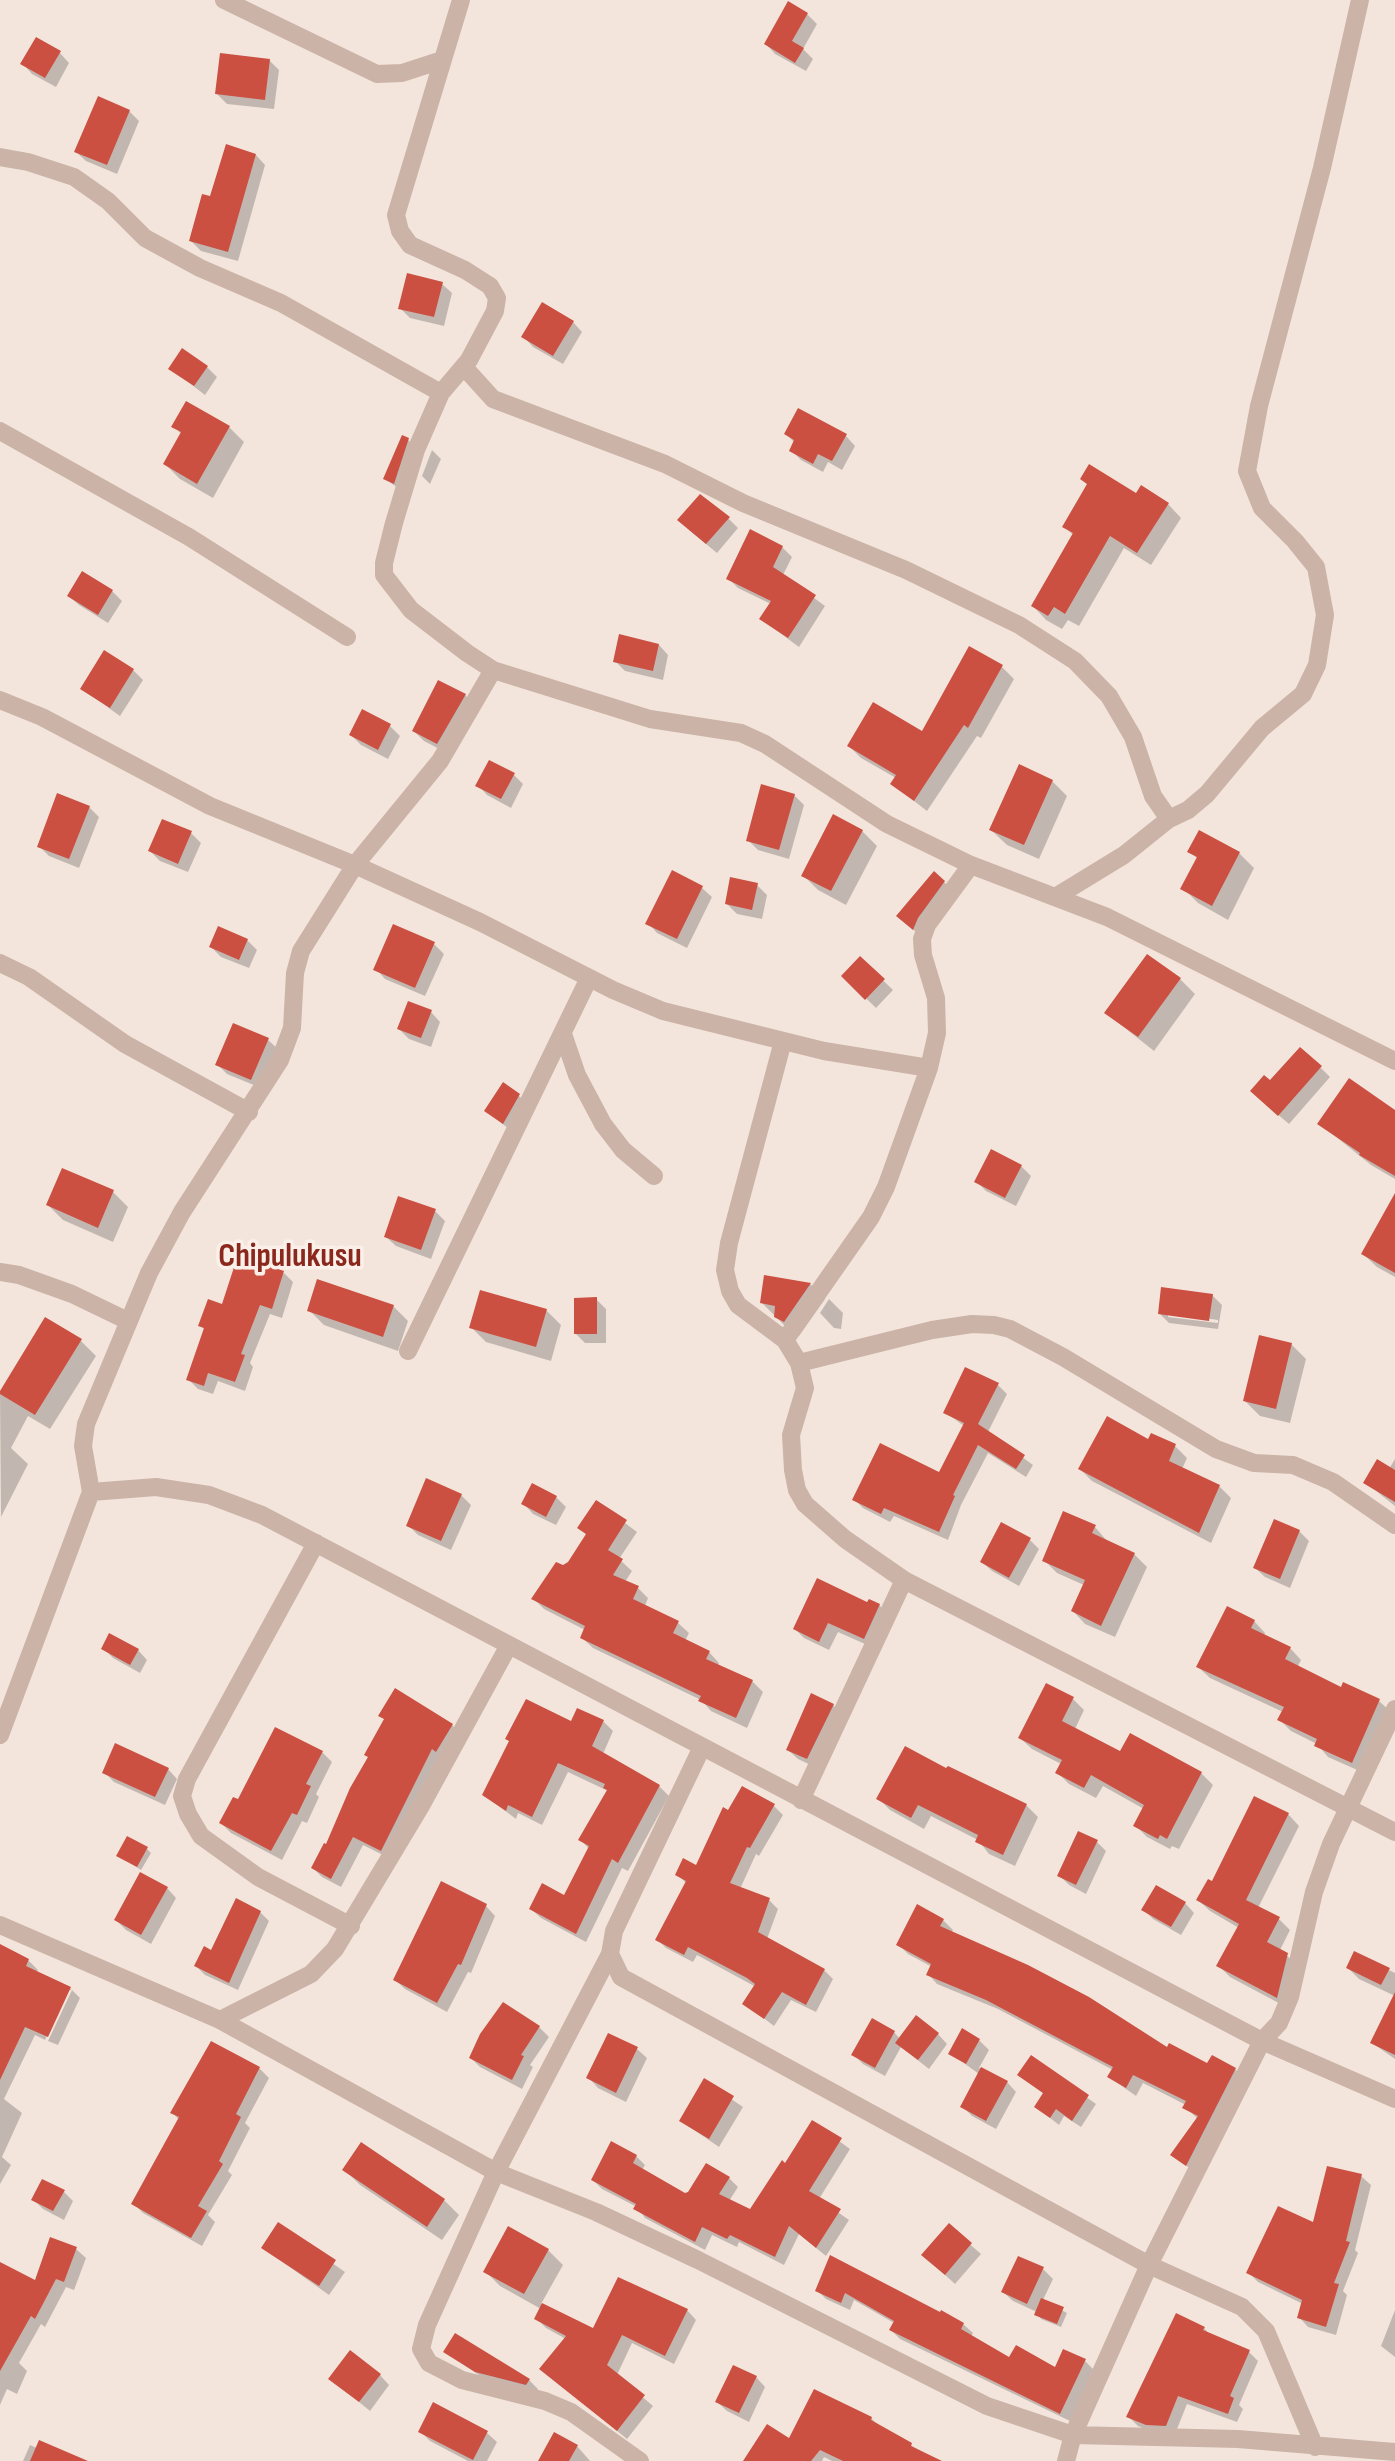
<!DOCTYPE html>
<html>
<head>
<meta charset="utf-8">
<style>
  body { margin:0 }
  canvas { display:block; background:#f3e5dc }
</style>
</head>
<body>
<canvas width="1395" height="2461"></canvas>
<script>
const g = document.querySelector('canvas').getContext('2d');
g.lineJoin = 'round';
function paint(path, color) { g.fillStyle = color; g.fill(path, 'evenodd'); }
const shape = rows => new Path2D(rows.map(r => 'M' + r).join(''));
function strokePath(path, color, width, dash) { g.strokeStyle = color; g.lineWidth = width; g.lineCap = dash ? 'butt' : 'round'; g.setLineDash(dash || []); g.stroke(path); }
function write(font, color, halo, rows, align = 'center') {
  g.font = font + ' "Sofia Sans Condensed",sans-serif'; g.lineWidth = 7; g.setLineDash([]); g.textBaseline = 'middle'; g.strokeStyle = halo; g.fillStyle = color; for (const [text, x, y, turn = 0] of rows) {
    g.save(); g.translate(x, y); g.rotate((+turn || 0) * Math.PI / 180); g.textAlign = isNaN(turn) ? turn : align; if (halo) g.strokeText(text, 0, 0); g.fillText(text, 0, 0); g.restore();
  }
}
const shadow = shape([
  [807,14,817,24,803,49,813,59,806,71,775,54,766,44],
  [60,53,69,63,56,87,32,74,23,64],
  [269,60,279,70,274,109,227,104,217,94],
  [129,111,139,121,117,174,86,161,76,152],
  [256,155,265,165,238,261,201,251,191,241,212,198],
  [442,284,452,293,444,326,410,318,400,308],
  [573,322,582,332,563,364,533,347,524,337],
  [207,367,217,377,205,395,170,368],
  [187,403,229,427,244,442,213,498,180,479,165,464,182,435,174,426],
  [786,434,846,436,855,446,842,470,828,462,823,472,801,460,791,450,795,443],
  [408,440,418,449,404,492,385,479],
  [432,450,441,459,430,484,422,476],
  [1082,479,1168,504,1181,518,1151,565,1124,548,1079,626,1068,620,1062,629,1046,620,1033,606,1073,535,1064,526,1088,485],
  [728,518,738,528,717,553,689,530],
  [782,547,792,557,783,575,825,606,799,647,761,619,771,604,738,588,728,578],
  [112,591,122,601,108,623,79,605,69,596],
  [659,645,668,655,663,680,625,671,615,661],
  [970,649,1002,667,1014,679,981,738,977,736,927,811,892,784,896,778,861,758,849,746,923,734],
  [133,670,143,680,120,716,82,689],
  [465,695,475,705,447,753,424,741,414,731],
  [363,712,390,726,400,736,388,759,361,745,351,735],
  [514,775,523,784,511,808,487,795,478,785],
  [1052,781,1067,796,1039,859,1007,845,991,830],
  [794,795,804,805,789,859,758,850,748,840],
  [89,807,99,817,79,868,49,856,39,846],
  [862,831,877,846,846,905,818,890,803,875],
  [1200,832,1239,853,1254,868,1228,920,1198,903,1183,888,1198,859,1189,851],
  [191,833,201,843,188,872,160,861,150,851],
  [944,882,954,892,923,938,908,925],
  [757,885,767,895,762,919,737,914,727,904],
  [702,888,712,897,687,948,657,933,648,923],
  [247,940,257,950,249,968,221,957,211,947],
  [434,944,444,954,425,996,385,979,376,969],
  [860,958,893,990,876,1008,843,976],
  [1180,979,1195,994,1154,1051,1106,1013],
  [431,1012,440,1022,431,1047,409,1039,399,1029],
  [268,1040,278,1049,261,1088,227,1074,217,1064],
  [1321,1068,1330,1077,1289,1124,1262,1101,1270,1082],
  [519,1096,529,1105,513,1132,486,1111],
  [1395,1112,1395,1179,1371,1165,1320,1124],
  [1021,1166,1031,1176,1016,1206,986,1191,976,1181],
  [63,1170,113,1192,128,1207,113,1242,63,1220,48,1205],
  [1395,1199,1395,1277,1377,1267,1363,1254],
  [435,1211,445,1221,431,1259,396,1246,386,1237],
  [284,1273,293,1282,282,1318,270,1314,250,1363,253,1367,245,1391,218,1381,213,1394,198,1389,188,1379,205,1330,200,1325,223,1306],
  [766,1277,810,1284,825,1299,799,1336,791,1332,762,1303],
  [1212,1295,1222,1305,1218,1329,1169,1323,1159,1313],
  [1168,1313,1218,1320,1218,1323,1168,1317],
  [596,1299,606,1309,606,1343,585,1343,575,1333],
  [829,1299,843,1313,841,1329,834,1328,820,1313],
  [393,1306,408,1321,398,1351,324,1325,309,1310],
  [546,1310,561,1325,551,1361,486,1342,471,1327],
  [45,1319,81,1341,96,1356,50,1429,28,1416,11,1448,28,1464,1,1517,0,1394],
  [1291,1344,1306,1359,1290,1423,1260,1416,1245,1401],
  [998,1385,1007,1394,988,1432,1033,1465,1026,1477,988,1453,961,1505,948,1540,894,1516,890,1522,863,1508,854,1499,939,1475,964,1426,945,1412],
  [1149,1442,1175,1446,1187,1458,1182,1469,1219,1486,1231,1498,1211,1543,1092,1481,1080,1469],
  [1395,1459,1395,1506,1366,1483,1389,1469],
  [461,1495,471,1505,451,1550,418,1535,408,1525],
  [556,1497,566,1507,556,1525,533,1514,524,1504],
  [597,1502,637,1532,619,1559,632,1571,625,1582,638,1588,648,1598,645,1606,678,1623,689,1633,685,1641,709,1652,719,1663,718,1666,752,1681,763,1692,747,1728,711,1711,701,1700,593,1648,582,1638,585,1630,544,1609,534,1599,569,1564,587,1535,580,1528],
  [1095,1527,1107,1541,1134,1554,1147,1567,1115,1637,1085,1624,1073,1611,1084,1585,1057,1573,1044,1560],
  [1299,1531,1309,1541,1290,1588,1265,1577,1255,1568],
  [1030,1540,1039,1549,1019,1586,992,1571,982,1562],
  [868,1604,879,1605,889,1615,874,1648,838,1632,829,1650,804,1638,795,1629],
  [1254,1621,1265,1633,1264,1636,1290,1648,1301,1660,1297,1668,1342,1689,1379,1701,1391,1712,1364,1773,1328,1757,1317,1744,1291,1731,1280,1720,1283,1712,1210,1678,1198,1667],
  [103,1648,138,1650,147,1660,140,1673,113,1658],
  [1073,1699,1084,1710,1075,1729,1121,1753,1201,1773,1213,1785,1179,1849,1172,1846,1170,1849,1147,1837,1136,1826,1144,1809,1103,1786,1096,1798,1069,1784,1057,1772,1061,1764,1032,1749,1020,1738],
  [833,1705,842,1715,817,1768,798,1759,788,1750],
  [380,1715,452,1725,462,1735,391,1859,363,1845,341,1887,322,1877,313,1868,327,1846,385,1720],
  [603,1721,613,1731,603,1754,659,1786,669,1796,628,1871,622,1868,586,1942,541,1918,531,1909,565,1897,589,1849,580,1839,608,1791,568,1772,542,1825,518,1813,516,1819,484,1795,572,1724],
  [322,1752,332,1762,316,1794,319,1797,307,1823,302,1821,282,1860,231,1833,221,1823,239,1802],
  [168,1769,177,1779,165,1805,114,1782,104,1772],
  [947,1771,1026,1805,1038,1817,1015,1866,989,1854,978,1840,931,1816,924,1829,890,1810,878,1798],
  [743,1788,774,1806,783,1815,759,1856,756,1854,740,1889,769,1900,778,1909,767,1939,824,1970,833,1979,816,2012,791,2000,774,2026,745,2004,756,1987,697,1955,693,1962,666,1948,657,1939,687,1884,677,1874,697,1867],
  [1288,1814,1299,1826,1258,1908,1279,1919,1290,1930,1280,1950,1299,1966,1288,2008,1230,1977,1218,1965,1239,1928,1210,1911,1198,1900],
  [1097,1842,1106,1851,1086,1894,1069,1885,1059,1875],
  [147,1849,151,1853,141,1870,118,1855],
  [167,1888,176,1898,151,1944,126,1930,116,1920],
  [1185,1903,1194,1913,1181,1935,1153,1919,1144,1910],
  [486,1906,495,1916,471,1973,468,1972,447,2012,405,1989,395,1980],
  [260,1912,269,1921,238,1990,205,1975,196,1966],
  [943,1920,953,1930,951,1933,1168,2050,1208,2065,1235,2069,1244,2079,1196,2174,1173,2154,1198,2119,1185,2107,1186,2105,1143,2083,1136,2096,1109,2077,1113,2070,998,2009,937,1984,928,1974,932,1967,908,1954,898,1944],
  [0,1952,28,1960,38,1970,36,1973,72,1990,68,1990,45,2040,35,2035,4,2099,22,2113,2,2157,11,2165,0,2184],
  [1355,1953,1395,1973,1395,2059,1372,2043,1395,1996,1359,1979,1348,1968],
  [72,1990,80,1998,58,2045,48,2041],
  [539,2027,549,2037,530,2065,533,2067,522,2089,480,2067,471,2058],
  [894,2032,900,2039,938,2034,947,2044,929,2069,901,2047,885,2076,863,2064,853,2054],
  [979,2040,989,2050,979,2068,1007,2082,1016,2092,996,2129,972,2116,962,2106,979,2074,950,2053],
  [211,2043,259,2068,269,2078,245,2123,250,2128,228,2171,232,2175,208,2215,215,2222,202,2246,143,2213,133,2203,179,2120,172,2112],
  [637,2049,647,2058,626,2102,598,2088,589,2078],
  [1031,2058,1096,2104,1081,2127,1064,2116,1059,2125,1036,2107,1044,2094,1020,2075],
  [705,2081,743,2107,719,2147,681,2121],
  [813,2122,850,2149,819,2199,849,2220,826,2256,799,2234,784,2265,739,2242,737,2247,712,2235,705,2250,645,2218,637,2207,602,2189,593,2180,636,2156,645,2165,642,2170,684,2194,729,2178,738,2187,729,2201,751,2212,786,2165],
  [345,2170,444,2200,459,2215,442,2240,360,2185],
  [1361,2176,1371,2185,1355,2250,1358,2253,1343,2291,1347,2295,1336,2335,1308,2327,1299,2317,1303,2304,1258,2282,1249,2273,1315,2225],
  [64,2192,73,2201,64,2220,43,2209,33,2199],
  [278,2225,345,2272,329,2295,263,2248],
  [949,2226,981,2254,955,2284,934,2265],
  [76,2249,86,2258,74,2290,66,2287,45,2327,41,2324,19,2363,27,2371,17,2394,7,2389,0,2405,0,2268,36,2283],
  [548,2250,563,2265,541,2304,593,2331,687,2310,696,2320,674,2364,632,2343,617,2375,653,2406,627,2439,541,2369,566,2339,546,2328,536,2318,541,2309,500,2286,485,2271],
  [831,2258,940,2315,942,2312,963,2324,973,2333,971,2337,1010,2359,1056,2370,1085,2361,1094,2370,1070,2421,900,2339,891,2330,894,2323,854,2300,850,2310,826,2299,817,2290],
  [1043,2269,1053,2279,1043,2300,1067,2313,1061,2327,1041,2319,1037,2312,1013,2301,1003,2292],
  [1395,2310,1395,2357,1381,2346],
  [1204,2328,1210,2335,1249,2352,1258,2361,1239,2405,1243,2409,1237,2422,1187,2404,1175,2434,1156,2434,1138,2426,1129,2417],
  [446,2352,529,2380,538,2389,536,2393,486,2380],
  [380,2375,389,2385,370,2411,331,2379],
  [756,2377,765,2387,749,2422,727,2411,717,2402],
  [871,2418,881,2428,938,2461,832,2461,824,2457,822,2461,745,2461,790,2441],
  [420,2431,487,2433,497,2442,487,2461,468,2461,430,2441],
  [30,2445,37,2448,83,2461,23,2461],
  [577,2446,590,2461,540,2461]
]);
const building = shape([
  [788,1,808,13,792,41,804,48,795,63,764,44],
  [36,37,61,51,45,78,20,64],
  [220,53,270,59,265,100,215,94],
  [98,96,130,110,107,165,74,152],
  [226,144,256,154,228,252,189,241,202,194,210,196],
  [407,273,443,282,434,317,398,309],
  [542,302,574,321,553,356,521,337],
  [182,348,208,366,194,386,168,369],
  [186,401,230,426,197,484,163,464,181,432,171,427],
  [798,408,847,434,832,461,818,454,813,464,789,451,794,440,784,434],
  [402,435,409,438,394,484,383,479],
  [1089,464,1136,493,1141,485,1169,503,1137,553,1110,536,1065,614,1054,607,1048,616,1031,606,1073,533,1062,527,1087,484,1080,479],
  [700,494,730,517,706,544,677,520],
  [750,529,783,546,773,567,816,595,788,638,759,619,771,601,726,579],
  [82,571,113,590,98,615,67,596],
  [619,634,659,644,653,671,613,662],
  [969,646,1003,665,968,728,964,725,914,801,890,784,896,775,847,746,873,702,922,731],
  [104,650,134,669,110,708,80,689],
  [438,680,466,694,437,744,412,731],
  [362,709,391,724,378,750,349,735],
  [489,760,515,773,501,799,475,786],
  [1019,764,1053,780,1024,845,989,830],
  [761,784,795,794,779,850,746,841],
  [57,793,90,806,69,859,37,847],
  [833,814,863,830,831,891,801,876],
  [162,819,192,831,178,864,148,851],
  [1199,830,1240,852,1212,906,1180,889,1197,857,1187,852],
  [672,870,703,886,677,939,645,924],
  [934,871,945,881,918,918,913,930,896,916],
  [730,877,758,883,752,910,725,904],
  [393,924,435,942,415,988,373,970],
  [218,926,248,939,239,960,209,947],
  [1147,954,1181,978,1138,1037,1104,1013],
  [860,956,885,979,865,1000,841,976],
  [408,1001,432,1010,421,1038,397,1029],
  [233,1023,269,1038,251,1080,215,1065],
  [1300,1047,1322,1066,1278,1116,1250,1091,1264,1075,1270,1080],
  [1349,1078,1395,1110,1395,1176,1359,1155,1360,1153,1317,1124],
  [503,1082,520,1094,503,1124,484,1111],
  [991,1149,1022,1165,1005,1198,974,1182],
  [62,1168,114,1190,98,1228,46,1205],
  [1395,1193,1395,1273,1361,1254],
  [398,1196,436,1209,421,1250,384,1237],
  [238,1255,284,1271,272,1309,260,1305,241,1354,245,1355,235,1382,208,1373,204,1386,186,1380,204,1328,198,1326,208,1299,222,1304],
  [764,1275,811,1283,784,1322,774,1317,775,1306,760,1303],
  [317,1279,394,1305,383,1337,307,1311],
  [1161,1287,1213,1294,1209,1321,1158,1314],
  [480,1290,547,1309,536,1347,469,1328],
  [597,1297,597,1334,574,1334,574,1298],
  [45,1317,82,1339,35,1415,0,1394,0,1391],
  [1259,1335,1292,1343,1276,1409,1243,1401],
  [965,1367,999,1383,978,1424,1025,1455,1016,1469,978,1445,953,1495,955,1496,939,1532,884,1508,881,1514,852,1500,880,1443,939,1472,964,1423,943,1413],
  [1107,1416,1148,1439,1151,1433,1176,1444,1169,1461,1220,1485,1199,1533,1078,1469],
  [1377,1459,1395,1470,1395,1502,1363,1483],
  [426,1478,462,1494,441,1541,406,1526],
  [532,1483,557,1496,546,1517,521,1504],
  [596,1500,627,1520,608,1550,623,1559,613,1575,639,1586,633,1599,679,1621,673,1633,710,1651,706,1659,753,1680,736,1718,698,1701,701,1696,580,1638,585,1626,531,1599,556,1562,563,1565,568,1562,586,1534,577,1528],
  [1063,1511,1096,1525,1092,1533,1135,1553,1101,1626,1071,1611,1085,1580,1042,1561],
  [1274,1519,1300,1530,1280,1579,1253,1568],
  [1001,1522,1031,1538,1009,1578,980,1562],
  [817,1578,867,1602,869,1599,880,1604,864,1639,828,1623,819,1642,793,1629],
  [1227,1606,1255,1620,1251,1628,1291,1647,1285,1659,1341,1687,1343,1682,1380,1699,1352,1763,1314,1746,1317,1739,1277,1720,1284,1707,1196,1667],
  [109,1633,139,1649,130,1665,101,1649],
  [1046,1683,1074,1697,1062,1721,1120,1751,1130,1733,1202,1772,1167,1839,1160,1835,1158,1839,1133,1826,1144,1805,1091,1775,1084,1788,1055,1773,1062,1760,1018,1738],
  [395,1688,453,1724,436,1752,432,1749,381,1851,353,1837,331,1879,311,1868,324,1843,326,1844,350,1788,368,1757,364,1755,384,1719,378,1716],
  [811,1693,834,1704,807,1759,786,1750],
  [526,1699,571,1721,577,1708,604,1720,592,1746,660,1785,618,1863,612,1859,576,1934,529,1909,542,1883,564,1895,589,1846,578,1840,607,1790,603,1788,605,1784,558,1763,532,1817,508,1805,506,1811,482,1795,509,1741,505,1739],
  [275,1727,323,1751,306,1784,311,1786,297,1815,292,1813,271,1851,219,1823,233,1797,238,1799],
  [115,1743,169,1768,155,1797,102,1773],
  [905,1746,946,1768,948,1766,1027,1804,1003,1855,975,1842,978,1835,918,1805,911,1818,876,1799],
  [742,1786,775,1804,750,1848,747,1847,730,1883,770,1898,758,1932,825,1969,806,2005,782,1992,764,2019,742,2004,755,1984,747,1978,688,1947,684,1955,655,1940,686,1881,675,1875,683,1858,696,1865,723,1807,728,1810],
  [1254,1796,1289,1813,1246,1900,1280,1917,1267,1942,1288,1953,1277,1998,1216,1966,1239,1924,1196,1900,1208,1879,1212,1881],
  [1078,1831,1098,1840,1076,1885,1057,1876],
  [127,1836,148,1847,137,1867,116,1856],
  [140,1872,168,1887,141,1935,114,1920],
  [441,1881,487,1904,461,1965,458,1964,437,2003,393,1980],
  [1156,1885,1186,1902,1171,1927,1141,1910],
  [236,1898,261,1911,229,1983,194,1966,204,1946,211,1950],
  [917,1904,944,1919,940,1926,1028,1965,1089,1997,1167,2047,1169,2043,1207,2063,1212,2055,1236,2068,1186,2166,1170,2155,1198,2116,1182,2108,1186,2101,1133,2075,1126,2088,1107,2077,1113,2067,986,2000,926,1975,931,1964,896,1945],
  [0,1944,29,1959,26,1966,71,1987,48,2037,25,2027,0,2080],
  [1354,1951,1390,1968,1381,1985,1346,1968],
  [1395,1992,1395,2055,1370,2043],
  [503,2002,540,2026,521,2055,524,2056,512,2080,469,2058,480,2034],
  [916,2015,939,2033,918,2060,895,2043],
  [872,2018,895,2031,875,2068,851,2055],
  [962,2028,980,2039,966,2064,948,2054],
  [608,2033,638,2047,616,2093,586,2078],
  [211,2041,260,2067,236,2114,241,2117,219,2161,223,2164,198,2206,207,2211,191,2238,131,2204,179,2117,170,2113],
  [1031,2055,1089,2095,1072,2121,1056,2109,1050,2118,1034,2107,1043,2093,1017,2075],
  [981,2067,1008,2081,986,2121,960,2107],
  [704,2078,734,2096,709,2139,679,2121],
  [812,2120,842,2138,809,2191,841,2209,816,2248,789,2226,775,2257,730,2235,727,2239,702,2227,695,2242,633,2209,636,2204,591,2180,611,2141,637,2155,633,2163,685,2193,688,2192,706,2163,730,2177,719,2194,750,2209,782,2160,785,2163],
  [361,2142,445,2199,427,2227,342,2170],
  [1327,2166,1362,2174,1346,2241,1350,2242,1334,2283,1339,2284,1326,2327,1297,2318,1302,2300,1246,2273,1278,2206,1313,2222],
  [42,2179,65,2190,53,2211,31,2200],
  [278,2222,336,2260,319,2286,261,2248],
  [949,2223,972,2243,945,2275,921,2255],
  [508,2226,549,2249,524,2294,483,2272],
  [50,2237,77,2247,64,2282,56,2279,35,2319,31,2316,0,2371,0,2262,35,2280],
  [830,2255,940,2312,941,2310,964,2323,961,2329,1009,2357,1016,2345,1055,2367,1063,2349,1086,2359,1060,2414,889,2330,894,2321,845,2293,841,2303,815,2291],
  [1018,2256,1044,2267,1027,2304,1001,2292],
  [618,2277,688,2309,665,2356,622,2335,607,2365,645,2395,617,2431,539,2369,566,2336,534,2319,542,2303,593,2328],
  [1041,2298,1064,2307,1057,2324,1034,2315],
  [1176,2313,1205,2327,1203,2330,1250,2350,1230,2396,1234,2398,1228,2414,1178,2396,1166,2426,1146,2425,1126,2417],
  [455,2333,530,2379,526,2385,475,2372,443,2352],
  [350,2350,381,2374,359,2402,328,2379],
  [733,2365,757,2376,739,2413,715,2402],
  [814,2389,872,2417,871,2420,912,2443,911,2446,942,2461,843,2461,820,2450,811,2461,743,2461,767,2424,789,2438],
  [433,2402,488,2431,473,2460,418,2432],
  [554,2432,578,2445,569,2461,538,2461],
  [39,2440,88,2461,30,2461]
]);
const street = shape([
  [224,0,377,74,402,73,442,60],
  [461,0,396,215,400,231,410,245,465,270,490,286,497,298,495,311,469,360,441,393,416,450,394,523,384,563,384,575,411,610,467,653,493,670,650,719,741,733,765,744,887,824,971,865,1107,917,1395,1061],
  [0,157,28,162,74,177,108,201,145,238,200,268,281,303,441,393],
  [464,367,493,399,665,464,743,503,906,570,1019,625,1075,661,1109,696,1133,737,1153,796,1169,819],
  [0,431,189,537,347,637],
  [0,700,42,717,210,806,355,865,480,922,613,990,663,1011,824,1051,929,1068],
  [1057,896,1124,855,1169,819,1188,810,1207,794,1262,728,1303,694,1317,665,1325,615,1316,567,1295,541,1262,508,1247,471,1259,406,1322,168,1360,0],
  [0,963,29,977,125,1044,249,1112],
  [563,1034,577,1075,603,1124,623,1150,654,1176],
  [783,1041,729,1243,725,1270,730,1291,738,1305,785,1340,799,1363,805,1388,791,1435,793,1470,797,1490,805,1504,845,1539,904,1580,801,1800],
  [0,1272,19,1275,72,1294,128,1321],
  [785,1340,871,1217,886,1187,929,1068,937,1033,936,998,923,955,922,939,927,925,971,865],
  [408,1351,589,978],
  [799,1363,932,1330,972,1324,994,1325,1010,1329,1063,1357,1216,1449,1254,1463,1293,1465,1333,1482,1395,1525],
  [91,1492,83,1446,86,1424,149,1273,182,1212,280,1060,292,1028,295,973,301,951,355,865,440,761,493,670],
  [316,1543,187,1779,182,1796,188,1814,201,1836,258,1877,351,1926],
  [904,1580,1395,1832],
  [1395,1709,1331,1844,1314,1892,1290,1997,1279,2023,1262,2041,1395,2099],
  [0,1735,91,1492,156,1487,209,1495,262,1515,1262,2041,1149,2265,1073,2435,1066,2461],
  [702,1747,614,1931,610,1954,621,1977,1149,2265,1242,2307,1266,2331,1315,2447],
  [0,1925,220,2020,496,2172,596,2212,698,2260,987,2406,1073,2435,1238,2439,1395,2452],
  [610,1954,496,2172,427,2325,421,2349,429,2363,462,2380,545,2401,571,2412,640,2461],
  [220,2020,311,1974,335,1949,422,1804,509,1645]
]);
const districtNames = [
  ["Chipulukusu",290,1258]
];
paint(shadow, '#0003');
paint(building, '#cb5042');
strokePath(street, '#ccb3a7', 18);
write('bold 33px', '#8b281d', '#faf0e9', districtNames);
</script>
</body>
</html>
